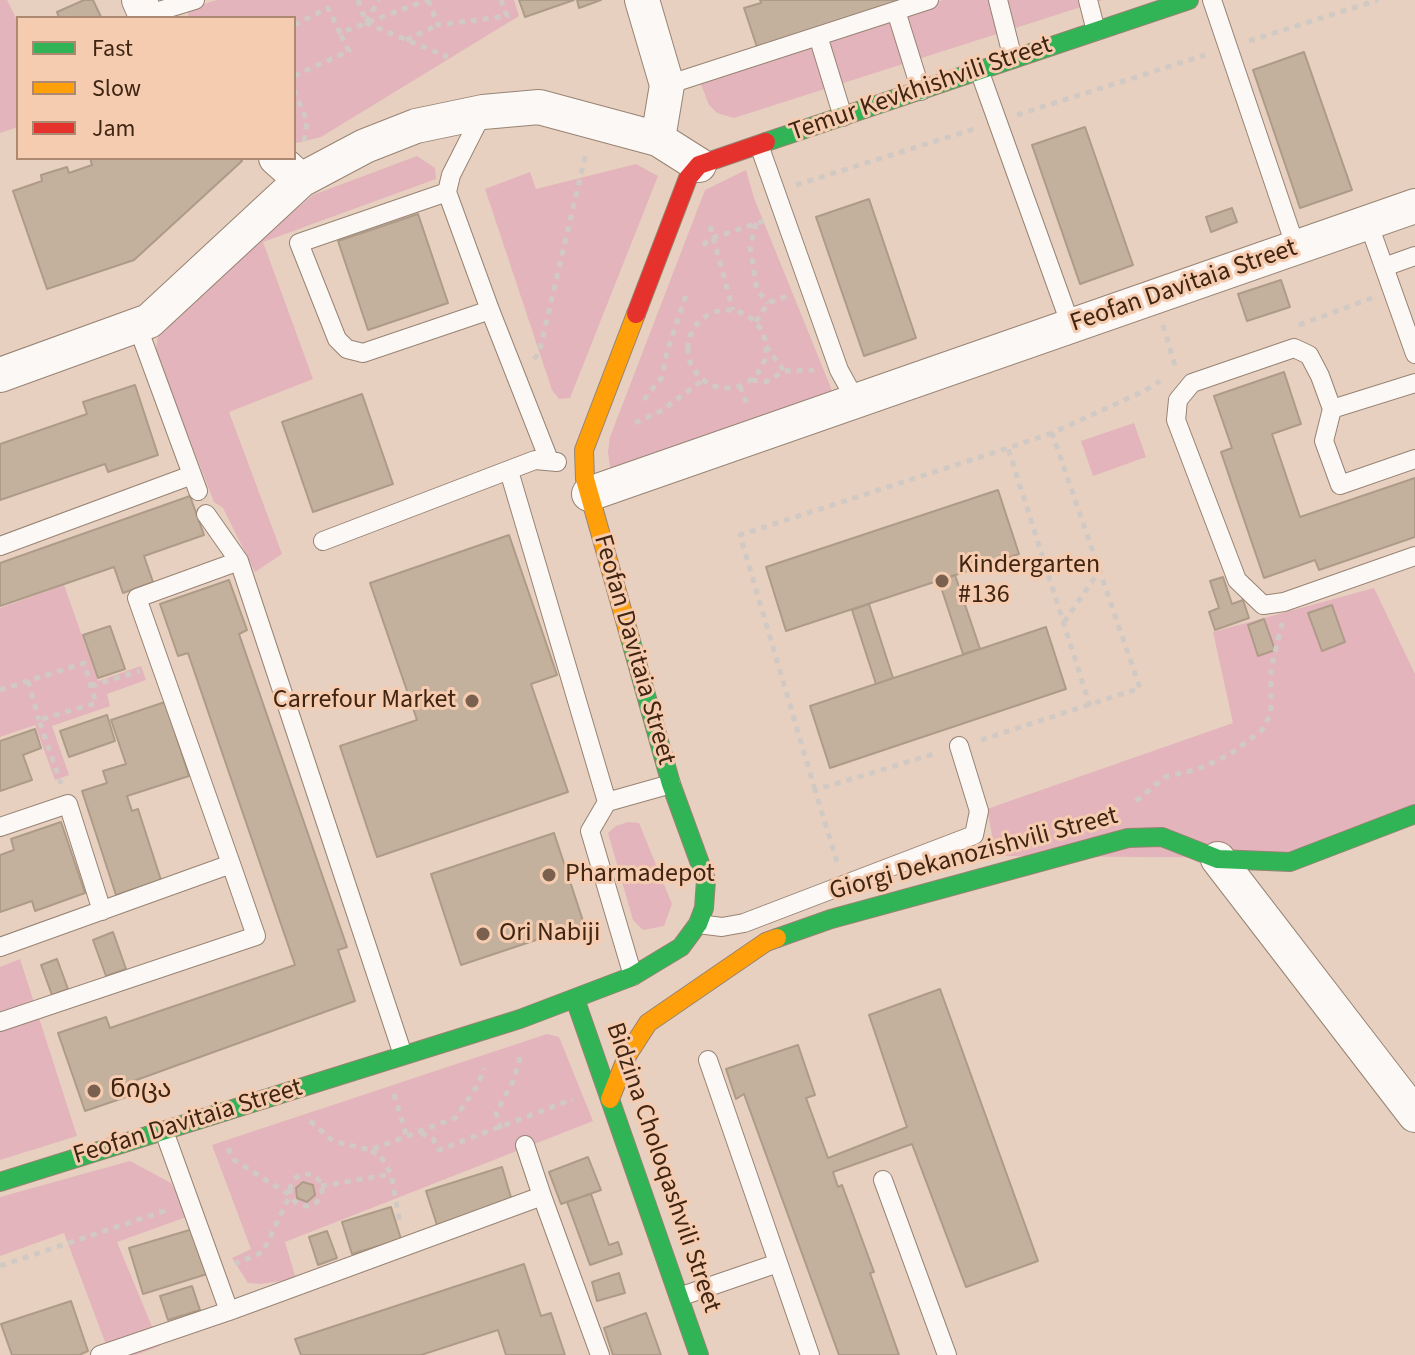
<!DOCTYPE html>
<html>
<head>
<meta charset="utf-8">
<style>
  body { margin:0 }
  #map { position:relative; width:1415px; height:1355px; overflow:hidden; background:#e7d0c0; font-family:"Source Sans 3",sans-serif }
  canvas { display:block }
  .legend { position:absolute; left:16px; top:16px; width:280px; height:144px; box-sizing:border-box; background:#f6ccb1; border:2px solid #ad8971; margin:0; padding:10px 14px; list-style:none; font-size:24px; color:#3f2512 }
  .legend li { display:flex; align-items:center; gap:16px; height:40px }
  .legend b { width:40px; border:2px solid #ad8971 }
</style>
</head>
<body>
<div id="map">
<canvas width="1415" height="1355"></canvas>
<ul class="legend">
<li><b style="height:10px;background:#30b455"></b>Fast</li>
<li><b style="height:10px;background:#ff9f0a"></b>Slow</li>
<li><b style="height:10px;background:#e5322d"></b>Jam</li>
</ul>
</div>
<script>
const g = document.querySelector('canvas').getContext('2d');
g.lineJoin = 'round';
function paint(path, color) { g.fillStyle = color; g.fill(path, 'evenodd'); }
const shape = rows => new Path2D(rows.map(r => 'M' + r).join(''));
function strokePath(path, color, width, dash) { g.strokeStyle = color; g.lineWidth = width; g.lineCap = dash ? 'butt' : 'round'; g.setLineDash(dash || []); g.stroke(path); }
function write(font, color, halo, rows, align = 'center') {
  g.font = font + ' "Source Sans 3","Noto Sans Georgian",sans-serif'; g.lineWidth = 6; g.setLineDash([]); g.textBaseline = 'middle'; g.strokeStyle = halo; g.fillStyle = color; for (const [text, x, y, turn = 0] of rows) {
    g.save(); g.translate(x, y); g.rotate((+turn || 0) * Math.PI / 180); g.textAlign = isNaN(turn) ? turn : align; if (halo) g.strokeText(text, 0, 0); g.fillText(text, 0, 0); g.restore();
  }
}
const green = shape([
  [0,0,7,0,18,22,18,127,0,133],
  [217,0,514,0,519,16,321,137,297,143,294,141,294,18,189,18,187,9],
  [943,0,1103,0,734,118,717,113,709,105,699,79],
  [417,156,435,168,436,179,263,242,313,379,229,412,282,554,255,572,223,508,214,502,163,371,156,349,160,321,313,195],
  [636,164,658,176,570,398,559,399,552,390,485,189,530,172,536,189],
  [746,170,754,198,833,393,611,474,608,452,610,437,705,190],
  [1134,423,1146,457,1093,476,1081,441],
  [64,585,98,681,141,666,146,680,107,694,110,706,52,726,69,775,55,780,35,725,0,737,0,608],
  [1374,588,1415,674,1415,811,1289,858,996,856,987,809,1233,723,1213,632],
  [628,822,639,823,672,904,664,926,643,930,633,920,608,833,616,826],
  [20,959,77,1136,0,1160,0,967],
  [547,1034,559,1037,593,1121,285,1242,296,1279,260,1284,248,1283,232,1258,251,1249,212,1145],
  [130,1161,171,1183,189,1216,117,1242,160,1346,136,1355,110,1355,64,1233,0,1256,0,1197]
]);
const building = shape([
  [84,0,93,0,101,17,59,18,57,12,84,0],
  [519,0,574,0,525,17,519,0],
  [577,0,601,0,579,8,577,0],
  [760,0,906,0,758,50,744,8,761,3,760,0],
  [1304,52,1352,190,1300,208,1253,70,1304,52],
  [1085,127,1133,265,1080,284,1032,145,1085,127],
  [90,158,239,158,242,161,134,260,47,289,13,191,42,181,41,175,67,167,69,173,92,165,90,158],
  [869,199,916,338,864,356,816,217,869,199],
  [1232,208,1237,222,1211,232,1206,217,1232,208],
  [418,214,448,303,368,330,338,241,418,214],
  [1281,280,1290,307,1247,321,1238,294,1281,280],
  [1284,372,1301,424,1272,434,1300,517,1415,478,1415,537,1319,570,1315,560,1264,578,1221,452,1232,448,1214,396,1284,372],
  [135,385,158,455,108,472,105,464,0,500,0,444,87,414,83,402,135,385],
  [362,394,393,484,313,512,282,422,362,394],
  [998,490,1019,554,786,631,766,567,998,490],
  [190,496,204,535,144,556,153,582,123,593,114,567,0,606,0,563,190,496],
  [509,535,557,675,531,684,568,792,377,857,340,746,417,720,370,583,509,535],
  [955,575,980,649,963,654,939,581,955,575],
  [1223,577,1232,604,1243,600,1249,618,1215,630,1209,612,1219,608,1210,581,1223,577],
  [229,580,247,630,239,634,347,947,338,950,355,1001,128,1083,132,1095,85,1111,58,1033,106,1017,110,1028,295,965,188,653,178,656,160,604,229,580],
  [869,604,893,678,876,684,852,610,869,604],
  [1332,605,1345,642,1322,651,1308,613,1332,605],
  [1264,619,1275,650,1258,656,1248,625,1264,619],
  [110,626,125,669,98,678,83,635,110,626],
  [1046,627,1066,689,830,768,810,706,1046,627],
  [165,702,189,776,127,796,132,811,138,809,161,880,116,895,82,791,107,783,103,771,126,764,111,720,165,702],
  [107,715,115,741,69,757,60,731,107,715],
  [35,729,41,748,23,755,32,780,0,791,0,741,35,729],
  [61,822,85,893,35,911,32,901,0,912,0,855,14,850,11,839,61,822],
  [554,833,584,924,461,965,431,874,554,833],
  [113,932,126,969,106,976,93,940,113,932],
  [57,959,68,989,52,995,41,965,57,959],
  [940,989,1038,1261,966,1287,912,1144,833,1172,838,1187,842,1185,874,1272,870,1273,899,1355,839,1355,744,1094,736,1099,726,1069,798,1045,815,1095,806,1098,828,1158,907,1127,869,1015,940,989],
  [588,1157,601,1190,561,1204,549,1172,588,1157],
  [502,1167,512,1201,437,1225,426,1191,502,1167],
  [303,1182,313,1185,315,1195,307,1202,297,1198,296,1188,303,1182],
  [591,1194,609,1245,618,1242,622,1254,590,1265,567,1202,591,1194],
  [391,1207,401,1239,352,1254,342,1222,391,1207],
  [193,1229,207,1274,143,1294,129,1248,193,1229],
  [327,1231,337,1258,318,1265,309,1237,327,1231],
  [524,1264,541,1316,551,1313,565,1355,506,1355,498,1330,421,1355,301,1355,295,1339,524,1264],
  [619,1273,625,1293,597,1301,592,1282,619,1273],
  [192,1286,200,1310,168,1320,160,1296,192,1286],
  [71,1301,88,1351,79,1355,12,1355,1,1324,71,1301],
  [646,1313,661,1355,613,1355,604,1328,646,1313]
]);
const path = shape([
  [358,0,366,23,448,57],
  [428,0,438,25,507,16,501,0],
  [366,22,379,0],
  [294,25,328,8,340,33,427,0],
  [406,40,438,25],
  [1249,41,1378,0],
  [294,76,349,51,340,33],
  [294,90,307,121,304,142],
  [1017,115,1205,55],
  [796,185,977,128],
  [756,223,750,247,757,290,768,303],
  [710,226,733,310],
  [703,245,712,238,764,221],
  '688 349a39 39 0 1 1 78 0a39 39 0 1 1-78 0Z',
  [756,322,768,303,787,296],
  [1163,325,1176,369],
  [1299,325,1372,298],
  [766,346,784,371],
  [534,359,539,353,586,153],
  [752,380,766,382,784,371,814,370],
  [740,386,748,407],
  [644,400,662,377,667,352,686,295],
  [635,423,661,411,703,380],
  [1052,433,1008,448,1090,706],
  [1064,622,1100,570],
  [28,681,39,720],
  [91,686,140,671],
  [0,690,84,663,96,703,39,720,61,784],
  [981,740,1140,688,1052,433,1144,391,1160,381],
  [815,790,740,535,1008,448],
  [1136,801,1165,777,1198,769,1229,755,1262,730,1271,713,1271,669,1282,623],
  [837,862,815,790,937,753],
  [394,1094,407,1138],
  [310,1121,333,1141,370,1150,455,1118,478,1085,484,1068],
  [501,1129,496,1113,514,1079,520,1057],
  [421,1133,433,1139,439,1150,573,1099],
  [228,1148,234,1160,290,1195,263,1252,237,1263,236,1261],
  [371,1151,380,1155,391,1174,400,1223],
  '290 1190a16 16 0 1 1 32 0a16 16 0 1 1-32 0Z',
  [321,1186,391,1174],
  [0,1266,170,1209]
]);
const lane = shape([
  [998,0,1013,59],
  [1088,0,1096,31],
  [1212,0,1296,248],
  [896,11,921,91],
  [146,15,195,0],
  [818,36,843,117],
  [979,70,1071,326],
  [667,85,929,0],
  [483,112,451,175,447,192,490,310,549,460],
  [759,145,839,370,856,401],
  [447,192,299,243,337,339,347,349,363,353,490,310],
  [1368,222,1415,354],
  [1384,267,1415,256],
  [137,325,198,491],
  [1332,409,1415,383],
  [1415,459,1340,485,1324,441,1332,409,1320,376,1309,355,1294,348,1192,383,1178,400,1176,420,1237,580,1263,605,1284,602,1415,556],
  [509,471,607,802],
  [206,514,239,561,403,1055],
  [323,541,535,460,557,462],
  [0,546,192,475],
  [0,827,68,804,102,911],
  [698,924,722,927,744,923,974,835,979,811,959,746],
  [0,947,231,864,137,598,239,561],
  [633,976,590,831,607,802,671,784],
  [0,1022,256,936,231,864],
  [708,1060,810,1355],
  [164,1131,229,1311,542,1196,600,1355],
  [525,1145,542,1196],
  [883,1180,947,1355],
  [679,1297,778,1263],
  [100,1355,229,1311]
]);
const street = shape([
  [139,0,147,18],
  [642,0,667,85,658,139],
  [276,158,301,180],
  [0,375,149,321,301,180,365,146,416,126,483,112,539,107,658,139,699,165],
  [589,494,1415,206],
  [1218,859,1415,1115]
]);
const fast = shape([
  [766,142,1189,0],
  [777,938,831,919,1128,838,1162,837,1218,859,1290,862,1415,814],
  [575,999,699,1355],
  [0,1182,520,1019,633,976,681,947,698,924,704,908,706,880,671,784,630,638]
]);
const slow = shape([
  [630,638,585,479,584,450,636,314],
  [610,1099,628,1054,648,1023,766,942,777,938]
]);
const jam = shape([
  [636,314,688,178,699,165,766,142]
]);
const markers = [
  [942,581,8,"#7a614f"],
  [472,701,8,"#7a614f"],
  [549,875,8,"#7a614f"],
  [483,934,8,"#7a614f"],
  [94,1091,8,"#7a614f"]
];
const streetNames = [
  ["Temur Kevkhishvili Street",921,90,-19],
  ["Feofan Davitaia Street",1184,287,-19],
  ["Feofan Davitaia Street",633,650,74],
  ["Giorgi Dekanozishvili Street",974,855,-15],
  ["Feofan Davitaia Street",188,1123,-17],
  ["Bidzina Choloqashvili Street",662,1168,71]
];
const poiNames = [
  ["Kindergarten",958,566],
  ["#136",958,596],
  ["Carrefour Market",456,701,"right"],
  ["Pharmadepot",565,875],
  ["Ori Nabiji",499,934],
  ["ნიცა",110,1091]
];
paint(green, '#e3b4bb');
paint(building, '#c4b19d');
strokePath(building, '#ae9b87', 2);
strokePath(lane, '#988372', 20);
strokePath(street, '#988372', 36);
strokePath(fast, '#988372', 20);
strokePath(slow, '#988372', 20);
strokePath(jam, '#988372', 20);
strokePath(path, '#d1c9c4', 5, [6, 6]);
strokePath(lane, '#fbf8f6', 18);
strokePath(street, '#fbf8f6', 34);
strokePath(fast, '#30b455', 18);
strokePath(slow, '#ff9f0a', 18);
strokePath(jam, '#e5322d', 18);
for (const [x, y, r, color] of markers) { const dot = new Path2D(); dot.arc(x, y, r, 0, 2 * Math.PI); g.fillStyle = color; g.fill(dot); strokePath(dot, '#f6ccb1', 3); }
write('26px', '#3f2512', '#f6ccb1', streetNames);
write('26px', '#3f2512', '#f6ccb1', poiNames, 'left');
</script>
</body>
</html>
